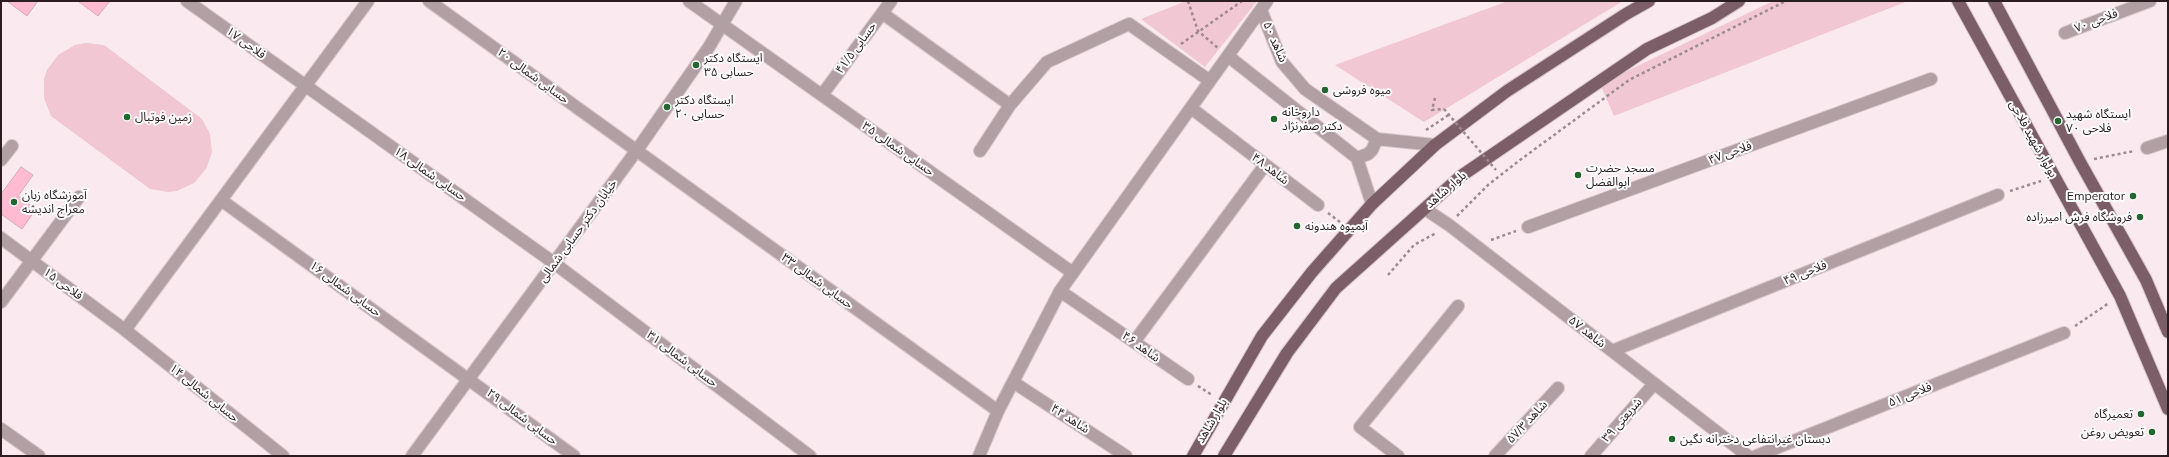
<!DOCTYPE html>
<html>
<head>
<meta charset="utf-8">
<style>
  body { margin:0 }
  #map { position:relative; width:2169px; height:457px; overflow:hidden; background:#fae9ee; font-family:Mulish,sans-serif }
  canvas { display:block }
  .frame { position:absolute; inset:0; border:2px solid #2b1d21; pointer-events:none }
</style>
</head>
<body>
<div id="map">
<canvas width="2169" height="457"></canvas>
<div class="frame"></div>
</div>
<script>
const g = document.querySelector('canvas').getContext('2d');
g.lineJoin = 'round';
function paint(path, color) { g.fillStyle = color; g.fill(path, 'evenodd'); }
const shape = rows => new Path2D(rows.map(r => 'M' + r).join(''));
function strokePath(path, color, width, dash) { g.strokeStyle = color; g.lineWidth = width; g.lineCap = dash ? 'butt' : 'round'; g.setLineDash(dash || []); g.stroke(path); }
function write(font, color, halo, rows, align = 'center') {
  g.font = font + ' Mulish,"Noto Sans Arabic",sans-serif'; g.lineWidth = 4; g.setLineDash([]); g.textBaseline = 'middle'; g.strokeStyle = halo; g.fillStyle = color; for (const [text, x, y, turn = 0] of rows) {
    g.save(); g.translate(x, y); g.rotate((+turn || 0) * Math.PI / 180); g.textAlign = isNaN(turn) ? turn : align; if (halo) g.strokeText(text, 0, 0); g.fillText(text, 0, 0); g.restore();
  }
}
const green = shape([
  [1186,1,1257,1,1205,67,1141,19],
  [1508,1,1623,1,1424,122,1335,65],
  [1773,1,1908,1,1614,116,1600,84],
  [85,43,104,45,202,119,210,134,212,152,206,169,194,183,177,191,168,192,150,189,51,116,44,98,44,79,47,70,58,55,75,45]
]);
const building = shape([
  [7,1,38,1,27,16,7,1],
  [78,1,110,1,98,16,78,1],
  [21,167,33,175,18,196,36,209,22,229,1,214,1,194,21,167]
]);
const path = shape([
  [1188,1,1198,31,1218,48],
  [1181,44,1242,1],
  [1435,98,1432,110,1444,109],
  [1426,130,1450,114],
  [2094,159,2134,151],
  [2010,191,2041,181],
  [1328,213,1340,222],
  [1457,216,1488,185,1520,160,1629,80,1786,1],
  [1491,240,1516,231],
  [1388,275,1414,245,1436,233],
  [2075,326,2109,303],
  [1198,386,1212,395]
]);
const minor = shape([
  [187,1,554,263,810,456],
  [429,1,998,411],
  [689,1,1073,273],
  [1261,10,1282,62,1305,89,1377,139,1435,145],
  [882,13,1010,105],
  [2065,33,2150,1],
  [1228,56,1357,158,1372,204],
  [822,95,891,1],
  [1191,108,1318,205],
  [2147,148,2168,141],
  [980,151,1010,105,1047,62,1129,24,1210,81],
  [1357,158,1368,154,1372,150,1377,139],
  [1,160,12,146],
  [221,200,574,456],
  [1425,209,1449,225,1748,456],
  [1528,227,1931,79],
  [1,238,125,330,283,456],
  [1060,291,1188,379],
  [1,302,79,197],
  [125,330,368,1],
  [1134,342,1265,165],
  [1612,351,1998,195],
  [1013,382,1126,456],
  [1,429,39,456],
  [412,456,637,150,709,47,736,1],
  [979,456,998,411,1060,291,1267,1],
  [1398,456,1360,427,1458,306],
  [1495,456,1558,388],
  [1591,456,1653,385],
  [1756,456,2064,333]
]);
const major = shape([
  [1958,1,2120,296,2168,409],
  [1994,1,2080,162,2146,280,2168,332],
  [1193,456,1262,336,1312,272,1372,204,1435,145,1507,91,1626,14,1649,1],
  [1224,456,1287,353,1336,288,1461,176,1647,49,1712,18,1739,1]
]);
const pathBridge = shape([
  [1444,109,1496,170]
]);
const markers = [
  [696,65,4,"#226631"],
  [1325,90,4,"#226631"],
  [667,107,4,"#226631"],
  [127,117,4,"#226631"],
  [1274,119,4,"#226631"],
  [2058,121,4,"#226631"],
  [1578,175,4,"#226631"],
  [2133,196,4,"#226631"],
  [14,202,4,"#226631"],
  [2140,217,4,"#226631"],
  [1297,226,4,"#226631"],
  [2141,414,4,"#226631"],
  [2152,432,4,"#226631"],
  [1672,439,4,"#226631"]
];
const streetNames = [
  ["فلاحی ۷۰",2096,21,-21],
  ["شاهد ۵۰",1275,42,66],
  ["فلاحی ۱۷",246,43,36],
  ["حسابی ۴۱/۵",856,48,-54],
  ["حسابی شمالی ۲۰",533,76,36],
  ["بولوار شهید فلاحی",2033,139,61],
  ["حسابی شمالی ۳۵",898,149,35],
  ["فلاحی ۴۷",1730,153,-20],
  ["شاهد ۴۸",1270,169,37],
  ["حسابی شمالی ۱۸",430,174,35],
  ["بلوار شاهد",1446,190,-41],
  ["خیابان دکتر حسابی شمالی",578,231,-54],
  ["فلاحی ۴۹",1805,273,-22],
  ["حسابی شمالی ۳۳",817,281,36],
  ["فلاحی ۱۵",63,284,36],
  ["حسابی شمالی ۱۶",345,289,36],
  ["شاهد ۵۷",1587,332,38],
  ["شاهد ۴۶",1141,347,35],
  ["حسابی شمالی ۳۱",682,359,37],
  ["حسابی شمالی ۱۴",204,393,39],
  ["فلاحی ۵۱",1910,395,-22],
  ["حسابی شمالی ۲۹",522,417,37],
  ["شاهد ۴۴",1070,419,33],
  ["شریعتی ۳۹",1622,420,-49],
  ["بلوار شاهد",1212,421,-60],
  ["شاهد ۵۷/۳",1527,422,-47]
];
const poiNames = [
  ["ایستگاه دکتر",704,58],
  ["حسابی ۳۵",704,72],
  ["میوه فروشی",1333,90],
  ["ایستگاه دکتر",675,100],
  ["حسابی ۲۰",675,114],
  ["داروخانه",1282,112],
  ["دکتر صفرنژاد",1282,126],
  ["ایستگاه شهید",2066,114],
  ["فلاحی ۷۰",2066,128],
  ["زمین فوتبال",135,117],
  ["مسجد حضرت",1586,168],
  ["ابوالفضل",1586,182],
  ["آموزشگاه زبان",22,195],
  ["معراج اندیشه",22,209],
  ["Emperator",2125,196,"right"],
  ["فروشگاه فرش امیرزاده",2132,217,"right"],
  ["آبمیوه هندونه",1305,226],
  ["تعمیرگاه",2133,414,"right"],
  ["تعویض روغن",2144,432,"right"],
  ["دبستان غیرانتفاعی دخترانه نگین",1680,439]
];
paint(green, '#f0c7d3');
paint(building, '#febbd1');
strokePath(building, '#d3abb7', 1);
strokePath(minor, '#d5c4c9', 14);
strokePath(major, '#d5c4c9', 14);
strokePath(path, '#9b8b90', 2.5, [3, 3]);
strokePath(minor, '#b19fa4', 12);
strokePath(major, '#7c5e68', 12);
strokePath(pathBridge, '#9b8b90', 2.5, [3, 3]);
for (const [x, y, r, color] of markers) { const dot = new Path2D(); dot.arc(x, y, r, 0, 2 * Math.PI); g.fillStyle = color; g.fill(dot); strokePath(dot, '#fbfbfb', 1.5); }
write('12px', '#2b1d21', '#fbfbfb', streetNames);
write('12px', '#2b1d21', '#fbfbfb', poiNames, 'left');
</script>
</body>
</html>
